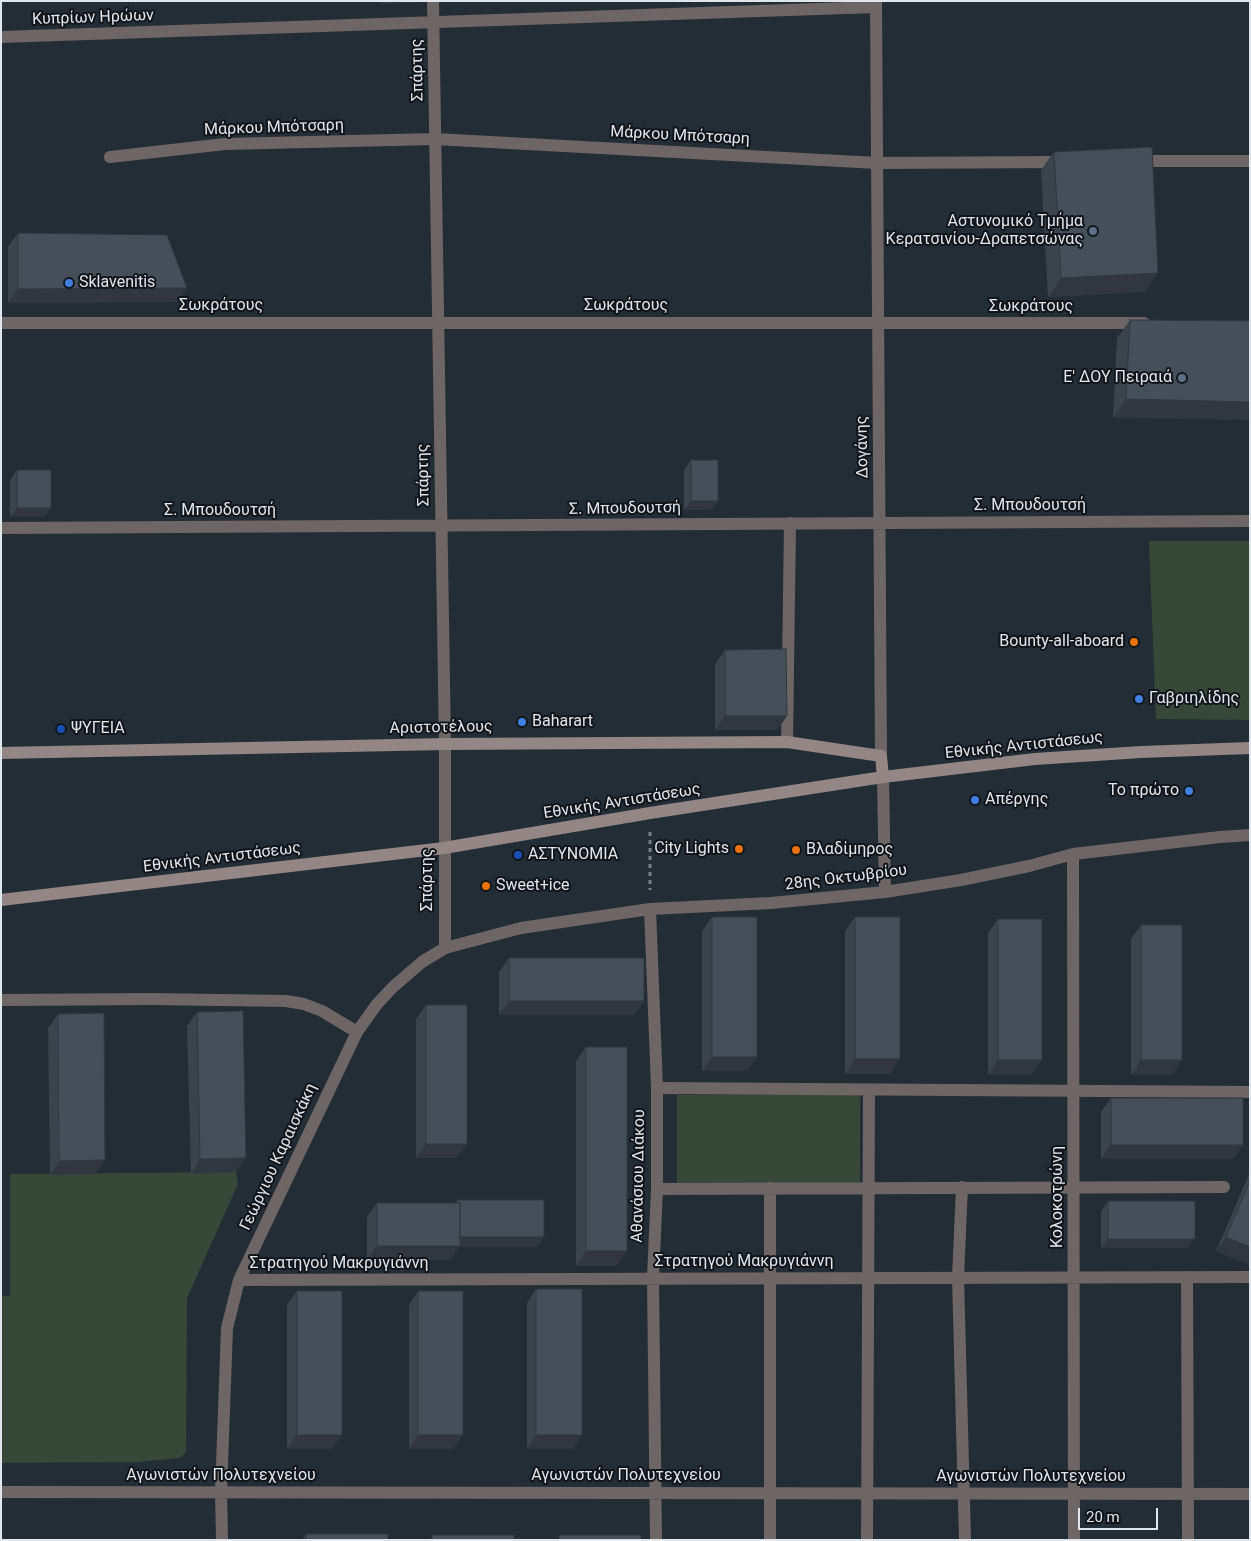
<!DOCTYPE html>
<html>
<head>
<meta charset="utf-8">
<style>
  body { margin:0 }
  #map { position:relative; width:1251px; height:1541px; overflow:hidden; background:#232d36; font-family:Roboto,sans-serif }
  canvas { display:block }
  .frame { position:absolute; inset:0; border:2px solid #dfe6ec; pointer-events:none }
  .scale { position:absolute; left:1078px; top:1508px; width:80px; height:22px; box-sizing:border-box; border:2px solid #dfe6ec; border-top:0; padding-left:6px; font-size:15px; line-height:18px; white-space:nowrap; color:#dfe6ec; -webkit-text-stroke:4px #101519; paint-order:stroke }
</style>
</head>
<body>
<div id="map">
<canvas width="1251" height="1541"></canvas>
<div class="frame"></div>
<div class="scale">20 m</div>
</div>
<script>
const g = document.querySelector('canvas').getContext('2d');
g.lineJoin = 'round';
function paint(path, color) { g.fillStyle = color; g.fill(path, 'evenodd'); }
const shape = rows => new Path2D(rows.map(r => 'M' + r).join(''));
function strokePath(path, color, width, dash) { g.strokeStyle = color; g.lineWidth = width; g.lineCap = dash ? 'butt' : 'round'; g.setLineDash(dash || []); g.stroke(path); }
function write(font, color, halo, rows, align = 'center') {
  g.font = font + ' Roboto,sans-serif'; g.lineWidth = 4; g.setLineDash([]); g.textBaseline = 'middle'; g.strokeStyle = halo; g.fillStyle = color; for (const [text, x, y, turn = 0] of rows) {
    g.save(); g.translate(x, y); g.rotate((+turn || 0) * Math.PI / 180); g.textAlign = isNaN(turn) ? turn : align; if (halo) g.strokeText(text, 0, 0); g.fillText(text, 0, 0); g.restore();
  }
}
const green = shape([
  [1149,541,1250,541,1250,720,1156,719],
  [677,1095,860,1095,860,1183,677,1183],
  [236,1172,238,1184,187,1298,186,1452,180,1458,138,1462,1,1463,1,1296,10,1296,10,1174]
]);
const path = shape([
  [650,832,650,890]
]);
const lane = shape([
  [110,157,225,144],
  [787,742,790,523],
  [657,1088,1250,1092],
  [962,1187,958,1277,965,1540],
  [657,1189,1224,1187],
  [1187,1277,1188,1540],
  [770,1540,770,1188],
  [867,1540,869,1090]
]);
const street = shape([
  [433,1,445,744,445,948],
  [876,1,881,756],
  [1,37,876,7],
  [225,144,435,139,877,163,1062,162],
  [1137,161,1250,161],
  [1,323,1144,323],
  [1,528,1250,521],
  [883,777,885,892],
  [1073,854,1074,1540],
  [650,909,657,1088,657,1189,653,1278,656,1540],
  [1,1000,154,999,286,1001,304,1004,322,1011,357,1032],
  [239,1280,1250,1277],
  [1,1492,1250,1494],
  [222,1540,221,1492,227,1328,239,1280,357,1032,377,1004,393,987,422,962,445,948,521,928,650,909,771,903,885,892,961,880,1029,866,1073,854,1220,837,1250,835]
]);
const secondary = shape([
  [1,753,445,744,787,742,881,756,883,777],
  [1,900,444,848,650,813,883,777,1035,759,1141,752,1250,748]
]);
const wall = shape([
  [1054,152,1158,273,1145,292,1048,297,1041,170],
  [18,233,177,302,8,303,8,247],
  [1130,320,1250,321,1113,418,1117,338],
  [691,460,711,510,684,510,684,470],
  [17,470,51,508,44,517,10,517,10,480],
  [725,650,787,716,777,730,715,730,715,664],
  [712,917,747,1071,702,1071,702,931],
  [855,917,890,1074,845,1074,845,931],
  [998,919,1032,1075,988,1075,988,933],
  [1141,925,1172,1075,1131,1075,1131,939],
  [509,958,634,1015,499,1015,499,972],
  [426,1005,457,1158,416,1158,416,1019],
  [197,1012,236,1172,191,1174,187,1026],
  [58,1014,105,1160,95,1174,50,1175,48,1028],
  [586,1047,617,1266,576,1266,576,1061],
  [1111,1098,1233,1159,1101,1159,1101,1112],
  [1250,1172,1250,1265,1216,1251],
  [457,1200,537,1247,459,1247,450,1260,367,1260,367,1217,377,1203,455,1203],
  [1108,1201,1188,1248,1101,1248,1101,1211],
  [536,1289,573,1449,527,1449,527,1303],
  [297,1291,332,1449,287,1449,287,1305],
  [418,1291,453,1449,409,1449,409,1305],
  [306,1534,388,1540,302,1540]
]);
const shadedWall = shape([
  [382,1,417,1,416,3,380,4],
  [1158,273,1145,292,1048,297,1061,278],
  [187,288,177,302,8,303,18,289],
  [1126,399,1250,402,1250,420,1113,418],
  [691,501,718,501,711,510,684,510],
  [17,508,51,508,44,517,10,517],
  [725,716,787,716,777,730,715,730],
  [509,1001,644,1001,634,1015,499,1015],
  [712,1057,757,1057,747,1071,702,1071],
  [855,1059,900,1059,890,1074,845,1074],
  [998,1060,1042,1060,1032,1075,988,1075],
  [1141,1060,1182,1060,1172,1075,1131,1075],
  [426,1144,467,1144,457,1158,416,1158],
  [1111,1145,1243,1145,1233,1159,1101,1159],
  [246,1158,236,1172,191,1174,200,1159],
  [105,1160,95,1174,50,1175,59,1161],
  [457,1237,544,1237,537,1247,459,1247,450,1260,367,1260,377,1246],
  [1226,1237,1250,1247,1250,1265,1216,1251],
  [1108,1239,1195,1239,1188,1248,1101,1248],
  [586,1251,627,1251,617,1266,576,1266],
  [297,1435,342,1435,332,1449,287,1449],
  [418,1435,463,1435,453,1449,409,1449],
  [536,1435,582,1435,573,1449,527,1449]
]);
const building = shape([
  [1152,147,1158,273,1061,278,1054,152,1152,147],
  [18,233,167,235,187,288,18,289,18,233],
  [1130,320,1250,321,1250,402,1126,399,1130,320],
  [691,460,718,460,718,501,691,501,691,460],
  [17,470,51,470,51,508,17,508,17,470],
  [786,649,787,716,725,716,725,650,786,649],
  [712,917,757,917,757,1057,712,1057,712,917],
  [855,917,900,917,900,1059,855,1059,855,917],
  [998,919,1042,919,1042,1060,998,1060,998,919],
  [1141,925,1182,925,1182,1060,1141,1060,1141,925],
  [509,958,644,958,644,1001,509,1001,509,958],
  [426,1005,467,1005,467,1144,426,1144,426,1005],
  [243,1011,246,1158,200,1159,197,1012,243,1011],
  [104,1013,105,1160,59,1161,58,1014,104,1013],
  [586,1047,627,1047,627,1251,586,1251,586,1047],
  [1111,1098,1243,1098,1243,1145,1111,1145,1111,1098],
  [1250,1181,1250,1247,1226,1237,1250,1181],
  [457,1200,544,1200,544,1237,460,1237,460,1203,457,1203,457,1200],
  [1108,1201,1195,1201,1195,1239,1108,1239,1108,1201],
  [377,1203,460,1203,460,1246,377,1246,377,1203],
  [536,1289,582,1289,582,1435,536,1435,536,1289],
  [297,1291,342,1291,342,1435,297,1435,297,1291],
  [418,1291,463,1291,463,1435,418,1435,418,1291],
  [306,1534,388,1534,388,1540,306,1540,306,1534],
  [432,1535,514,1535,514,1540,432,1540,432,1535],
  [559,1535,641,1535,641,1540,559,1540,559,1535]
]);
const markers = [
  [1093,231,5,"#5c6f8a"],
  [69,283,5,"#3f7fe0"],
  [1182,378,5,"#5c6f8a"],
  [1134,642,5,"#e8710a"],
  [1139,699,5,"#3f7fe0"],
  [522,722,5,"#3f7fe0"],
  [61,729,5,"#1a4fb4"],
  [1189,791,5,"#3f7fe0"],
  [975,800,5,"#3f7fe0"],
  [739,849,5,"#e8710a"],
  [796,850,5,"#e8710a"],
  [518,855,5,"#1a4fb4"],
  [486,886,5,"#e8710a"]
];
const streetNames = [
  ["Κυπρίων Ηρώων",93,18,-2],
  ["Σπάρτης",418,70,-91],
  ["Μάρκου Μπότσαρη",274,128,-2],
  ["Μάρκου Μπότσαρη",680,136,3],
  ["Σωκράτους",221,306],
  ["Σωκράτους",626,306],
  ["Σωκράτους",1031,307],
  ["Δογάνης",863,447,-91],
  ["Σπάρτης",424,475,-91],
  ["Σ. Μπουδουτσή",1030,506],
  ["Σ. Μπουδουτσή",625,509,-1],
  ["Σ. Μπουδουτσή",220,511],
  ["Αριστοτέλους",441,728,-1],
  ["Εθνικής Αντιστάσεως",1024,746,-6],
  ["Εθνικής Αντιστάσεως",622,802,-9],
  ["Εθνικής Αντιστάσεως",222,858,-7],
  ["28ης Οκτωβρίου",846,878,-7],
  ["Σπάρτης",428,880,-90],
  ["Γεώργιου Καραισκάκη",279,1157,-65],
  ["Αθανάσιου Διάκου",639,1176,-89],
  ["Κολοκοτρώνη",1058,1197,-90],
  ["Στρατηγού Μακρυγιάννη",744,1262],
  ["Στρατηγού Μακρυγιάννη",339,1264],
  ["Αγωνιστών Πολυτεχνείου",221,1476],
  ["Αγωνιστών Πολυτεχνείου",626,1476],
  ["Αγωνιστών Πολυτεχνείου",1031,1477]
];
const poiNames = [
  ["Αστυνομικό Τμήμα",1083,222,"right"],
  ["Κερατσινίου-Δραπετσώνας",1083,240,"right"],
  ["Sklavenitis",79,283],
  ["Ε' ΔΟΥ Πειραιά",1172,378,"right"],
  ["Bounty-all-aboard",1124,642,"right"],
  ["Γαβριηλίδης",1149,699],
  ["Baharart",532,722],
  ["ΨΥΓΕΙΑ",71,729],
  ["Το πρώτο",1179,791,"right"],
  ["Απέργης",985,800],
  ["City Lights",729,849,"right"],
  ["Βλαδίμηρος",806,850],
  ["ΑΣΤΥΝΟΜΙΑ",528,855],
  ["Sweet+ice",496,886]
];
paint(green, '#374738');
strokePath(path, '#767f86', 3, [4, 4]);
strokePath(lane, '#6e6665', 12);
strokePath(street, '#6e6665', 12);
strokePath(secondary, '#938684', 12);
paint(wall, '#3b444d');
paint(shadedWall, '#30373f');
paint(building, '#454f5a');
strokePath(building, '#30373f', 1);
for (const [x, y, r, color] of markers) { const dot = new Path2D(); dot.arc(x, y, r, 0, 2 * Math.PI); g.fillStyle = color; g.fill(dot); strokePath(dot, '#101519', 2); }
write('16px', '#dfe6ec', '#101519', streetNames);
write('16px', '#dfe6ec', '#101519', poiNames, 'left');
</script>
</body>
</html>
